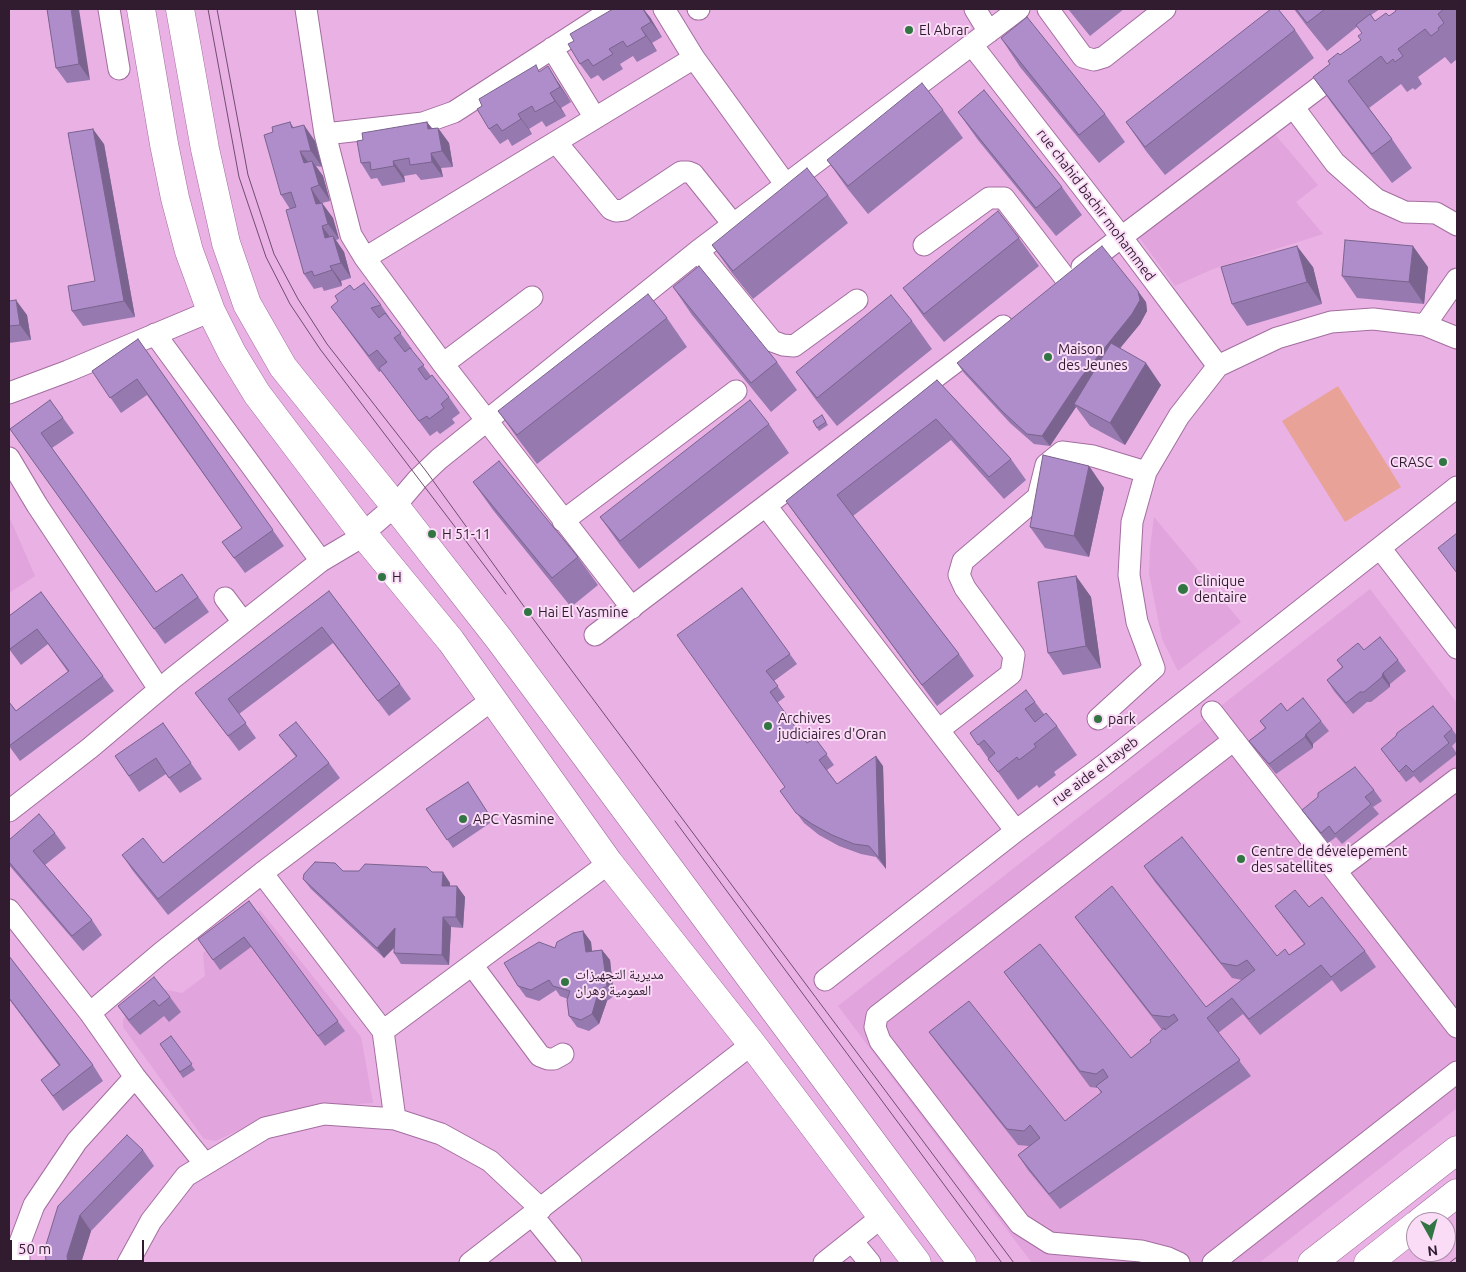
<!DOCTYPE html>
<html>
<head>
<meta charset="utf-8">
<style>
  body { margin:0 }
  #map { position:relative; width:1466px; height:1272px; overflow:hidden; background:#eab1e5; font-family:Ubuntu,sans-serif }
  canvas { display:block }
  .frame { position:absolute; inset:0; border:10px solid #301b2f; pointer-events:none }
  .north { position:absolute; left:1406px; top:1212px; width:50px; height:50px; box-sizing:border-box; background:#fadcf7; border:1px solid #a98fa7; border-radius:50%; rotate:173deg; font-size:14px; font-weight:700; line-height:20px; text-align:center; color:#301b2f }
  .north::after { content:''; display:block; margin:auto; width:18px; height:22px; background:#317642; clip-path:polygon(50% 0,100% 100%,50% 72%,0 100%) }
  .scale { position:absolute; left:10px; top:1240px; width:134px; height:22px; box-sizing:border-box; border:2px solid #301b2f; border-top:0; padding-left:6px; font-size:15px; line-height:18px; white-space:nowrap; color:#301b2f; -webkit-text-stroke:4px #fadcf7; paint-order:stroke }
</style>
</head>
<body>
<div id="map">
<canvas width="1466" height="1272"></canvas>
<div class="frame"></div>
<div class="north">N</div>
<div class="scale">50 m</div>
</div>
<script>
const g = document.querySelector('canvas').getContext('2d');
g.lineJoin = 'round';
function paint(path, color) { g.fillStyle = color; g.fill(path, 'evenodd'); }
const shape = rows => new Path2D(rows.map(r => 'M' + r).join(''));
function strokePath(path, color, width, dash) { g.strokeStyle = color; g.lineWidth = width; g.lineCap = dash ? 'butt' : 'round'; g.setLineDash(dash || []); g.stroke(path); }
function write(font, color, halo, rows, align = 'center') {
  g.font = font + ' Ubuntu,"Noto Naskh Arabic",sans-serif'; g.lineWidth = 4; g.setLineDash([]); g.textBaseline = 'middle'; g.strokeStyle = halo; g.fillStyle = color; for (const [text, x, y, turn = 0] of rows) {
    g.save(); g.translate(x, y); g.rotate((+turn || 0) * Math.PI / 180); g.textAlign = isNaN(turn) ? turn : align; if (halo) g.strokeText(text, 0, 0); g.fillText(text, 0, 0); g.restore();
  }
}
const built = shape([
  [1273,132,1318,185,1296,202,1323,234,1213,269,1175,286,1138,236],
  [9,516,35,576,9,593],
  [1154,517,1241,622,1178,671,1162,639,1149,573,1150,549],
  [1370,589,1457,703,1457,1108,1259,1263,1032,1263,838,1006],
  [260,910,361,1037,373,1103,322,1106,274,1113,216,1141,204,1139,123,1027,123,1019,157,988,182,993,205,976,203,953]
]);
const green = shape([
  [1338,386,1401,487,1345,522,1282,421]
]);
const minor = shape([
  [109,9,119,69],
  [306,9,325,134,351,235,365,258,443,364,632,608],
  [664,9,694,58,786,185],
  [698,9,699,9],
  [975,9,989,32],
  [1048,9,1083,57,1094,60,1104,57,1165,9],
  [972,45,1119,234,1218,366],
  [552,48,595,118],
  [1294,108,1335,163,1376,199,1405,212,1436,213,1457,225],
  [325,134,423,123,454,112,613,9],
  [556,142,611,209,616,211,624,210,681,172,688,172,693,174,733,224],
  [924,245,989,198,1004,198,1066,279],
  [698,251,772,341,783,345,794,346,857,300],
  [365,258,694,58],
  [1082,267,1342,70],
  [1425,325,1457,279],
  [155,334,321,561],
  [443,364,532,297],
  [9,393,68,371,211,311],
  [9,458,37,505,159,689],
  [766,506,1016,831],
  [563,521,736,391],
  [1380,548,1457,648],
  [225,598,243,622],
  [595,635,1003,326],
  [1212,712,1457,1027],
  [1098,719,1154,668,1137,622,1129,575,1132,522,1146,472,1179,416,1218,366,1277,338,1331,322,1373,319,1425,325,1457,338],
  [940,729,1011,674,1014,655,965,588,959,575,963,561,1038,497,1046,465,1062,452,1093,456,1146,472],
  [9,811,90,748,173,678,321,561,353,542,395,506,418,479,439,459,698,251,1019,9],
  [1336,871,1457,779],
  [262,873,383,1031,395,1119],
  [9,910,90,1013,135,1077,205,1164],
  [472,965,540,1056,548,1059,554,1059,563,1054],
  [825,980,1016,831,1104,765,1457,487],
  [90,1013,161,953,262,873,493,699],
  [383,1031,609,863],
  [532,1215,571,1263],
  [852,1241,870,1263],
  [19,1263,19,1245,34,1205,77,1141,135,1077],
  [128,1263,151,1221,186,1176,265,1128,324,1114,395,1119,441,1134,490,1161,541,1209],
  [470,1263,752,1044],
  [824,1263,883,1216],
  [1179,1263,1168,1258,1141,1251,1050,1243,1020,1224,880,1041,875,1027,877,1016,1234,740],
  [1213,1263,1457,1072]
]);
const major = shape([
  [141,9,164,144,175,198,189,251,211,311,232,353,257,394,363,534,451,641,609,863,752,1044,917,1263],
  [180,9,205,149,226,243,247,304,283,367,395,506,499,639,962,1263],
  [1420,1222,1457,1193],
  [1312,1263,1457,1150],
  [1368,1263,1416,1225]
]);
const tram = shape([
  [208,9,239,177,266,257,290,304,320,349,506,594],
  [217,9,248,175,274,254,298,299,327,344,426,471,528,612,1014,1263],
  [675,821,1002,1263],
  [1449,1263,1457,1257]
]);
const wall = shape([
  [47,9,90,80,67,83,56,68],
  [613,9,644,9,662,37,652,43,657,51,637,62,633,56,620,64,623,69,603,81,598,75,591,79,580,64,574,41],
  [1068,9,1124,9,1090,36],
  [1294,9,1380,9,1371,15,1375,21,1389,16,1396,11,1395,9,1457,9,1457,59,1451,64,1445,57,1418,77,1422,84,1415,90,1413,88,1407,92,1401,84,1369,108,1392,139,1412,168,1392,183,1333,105,1313,77,1361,40,1362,33,1358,26,1327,51,1306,25],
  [1295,30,1314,58,1165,175,1146,151,1126,122],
  [1001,38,1105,114,1125,142,1099,163,1020,67],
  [540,71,558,82,571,102,561,108,566,116,546,127,542,121,529,129,532,134,512,146,508,139,500,144,489,129],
  [943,110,963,138,868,214,847,188,827,160],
  [958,112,1062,187,1082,215,1056,236,978,140],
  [290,122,294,128,315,141,322,167,316,166,323,176,330,201,322,203,333,218,339,239,336,240,344,252,351,278,341,281,342,286,324,291,322,287,314,289,304,274,290,209,281,195,273,132],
  [427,122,432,128,438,128,449,143,453,167,441,168,443,177,421,180,416,174,404,176,405,182,382,186,377,178,371,179,361,163,363,140],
  [104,144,135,317,83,326,72,311,95,281],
  [828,195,848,223,753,299,732,273,712,245],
  [1019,238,1039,266,944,342,923,316,903,288],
  [1313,267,1322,304,1247,326,1232,304],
  [1428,267,1424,304,1357,298,1342,276],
  [673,287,777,362,797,390,771,412,692,315],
  [354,290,381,305,391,320,412,349,411,349,431,376,449,397,460,413,452,419,455,423,440,434,437,431,430,436,381,371,379,372,331,307],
  [9,301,27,315,31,340,9,343],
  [1146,302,1147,311,1140,324,1120,348,1161,385,1125,445,1090,426,1076,407,1050,446,1034,444,1010,423,964,373,957,363],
  [667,318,687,347,537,464,518,439,498,411],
  [912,321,932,349,837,426,816,400,796,372],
  [138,339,284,546,245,573,222,542,242,528,147,395,121,413,92,371],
  [937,380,1011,459,1026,480,1004,499,951,440,853,516,959,654,974,676,937,706,801,522,786,501],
  [50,400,74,433,52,448,156,592,182,574,209,612,165,644,10,429],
  [822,415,828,425,819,431,813,421],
  [769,424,789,453,639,569,620,545,600,517],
  [1089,466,1104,488,1089,557,1045,548,1030,527],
  [473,482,578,557,598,585,571,607,493,510],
  [1076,576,1091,597,1101,668,1063,675,1048,653],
  [742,588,797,664,774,681,785,697,777,703,807,743,815,738,834,765,827,770,837,784,883,766,886,869,876,857,861,854,839,846,819,835,804,823,780,791,785,787],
  [329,591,400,684,411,699,389,716,333,643,239,714,256,738,239,751,195,693],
  [41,592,114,691,20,761,9,746,9,702,16,711,68,672,48,644,21,665,9,649,9,616],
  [1364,650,1398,660,1406,671,1390,684,1390,687,1371,702,1367,702,1353,714,1334,691,1327,680,1342,667,1337,660],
  [1035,702,1044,714,1057,726,1077,755,1054,772,1056,775,1039,788,1037,785,1018,800,970,733],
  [1287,711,1321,721,1329,731,1313,744,1313,748,1276,774,1257,751,1249,741,1265,728,1260,721],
  [163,723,202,779,180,793,166,774,139,792,115,756],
  [1452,729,1457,736,1457,741,1452,746,1457,754,1420,783,1414,776,1406,782,1381,749],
  [279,735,329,763,340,778,168,915,133,871,122,855,163,863,296,757],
  [468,782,493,821,453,848,426,809],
  [1374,790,1382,801,1373,807,1379,814,1342,844,1336,837,1328,843,1302,810],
  [55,833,66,848,45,865,92,920,102,935,83,951,9,865,9,840],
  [1144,866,1277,956,1289,955,1304,944,1286,921,1275,906,1309,907,1365,951,1376,967,1341,992,1332,980,1260,1035,1243,1014,1218,1033,1251,1076,1060,1209,1028,1170,1018,1155,1029,1146,1018,1145,940,1047,929,1032,1065,1121,1101,1093,1098,1088,1090,1087,1004,972,1131,1058,1151,1042,1162,1030,1086,932,1075,917,1206,1007,1242,980,1232,978,1155,882],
  [343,871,432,872,450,883,450,886,457,886,465,897,463,928,451,927,449,965,401,964,394,953,394,947,384,958,311,889,303,879],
  [249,901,345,1031,325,1046,251,947,220,970,198,939],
  [583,931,591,942,592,951,602,950,610,960,614,996,607,1001,599,1024,589,1031,577,1027,569,1016,568,999,560,996,556,990,539,1001,526,997,518,986,555,948],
  [9,956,93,1065,103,1081,63,1111,41,1080,59,1066,9,999],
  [170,997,181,1012,169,1022,164,1016,140,1035,129,1022,118,1006],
  [171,1036,195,1070,183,1078,160,1044],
  [143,1150,154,1166,91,1231,81,1263,46,1263,45,1248]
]);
const shadedWall = shape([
  [71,9,79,9,90,80,79,64],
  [643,9,650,17,662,37,651,22],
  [641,28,652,43,657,51,646,36],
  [548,66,558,82,571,102,560,87],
  [550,93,561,108,566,116,555,101],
  [518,114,529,129,532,134,521,119],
  [427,122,438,137,428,129],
  [304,125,315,141,322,167,311,151],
  [438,128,449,143,453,167,442,151],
  [93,129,104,144,135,317,124,301],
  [300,151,311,166,304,163],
  [431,153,441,168,443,177,432,162],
  [312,161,323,176,330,201,319,185],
  [393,161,404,176,405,182,394,166],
  [311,188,321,203,316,204],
  [322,203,333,218,339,239,328,224],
  [322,226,333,241,325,238],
  [333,236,344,252,351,278,341,263],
  [1297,246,1313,267,1322,304,1307,282],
  [1413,246,1428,267,1424,304,1409,282],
  [330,266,341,281,342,286,332,270],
  [1138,291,1146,302,1147,311,1140,324,1074,404,1076,407,1050,446,1042,436],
  [16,300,27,315,31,340,20,325],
  [1146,363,1161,385,1125,445,1110,423],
  [1089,466,1104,488,1089,557,1074,536],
  [1076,576,1091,597,1101,668,1086,646],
  [1383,673,1390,684,1390,687,1382,677],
  [1306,734,1313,744,1313,748,1305,737],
  [876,756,883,766,886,869,879,858],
  [443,872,450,883,450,896,442,886],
  [457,886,465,897,463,928,456,917],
  [443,917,451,927,449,965,442,955],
  [395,928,403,939,384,958,377,948],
  [583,931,591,942,593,963,586,952],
  [602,950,610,960,614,996,607,986],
  [599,990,607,1001,599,1024,592,1014],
  [80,1215,91,1231,81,1263,68,1263,67,1256]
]);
const building = shape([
  [47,9,71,9,79,64,56,68,47,9],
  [613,9,643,9,651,22,641,28,646,36,627,47,623,41,609,49,613,54,593,66,588,59,580,64,568,44,574,41,570,34,613,9],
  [1271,9,1278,9,1295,30,1145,147,1126,122,1271,9],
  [1296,9,1325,9,1307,23,1296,9],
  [1395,9,1444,9,1438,14,1444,23,1438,28,1439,30,1431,36,1425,29,1398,49,1403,56,1395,62,1393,59,1387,64,1381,56,1348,81,1392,139,1372,154,1313,77,1330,64,1328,61,1338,53,1340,55,1361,40,1358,36,1362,33,1356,25,1370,14,1375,21,1386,13,1389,16,1396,11,1395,9],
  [1027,17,1105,114,1079,135,1001,38,1027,17],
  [536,65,539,72,548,66,560,87,550,93,555,101,535,112,532,106,518,114,521,119,502,131,497,124,489,129,477,109,482,106,479,99,536,65],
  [922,83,943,110,848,186,827,160,922,83],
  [984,90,1062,187,1036,208,958,112,984,90],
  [290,122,292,128,304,125,311,151,300,151,304,163,312,161,319,185,311,188,316,204,322,203,328,224,322,226,325,238,333,236,341,263,330,266,332,270,314,276,312,271,304,274,286,210,296,207,291,192,281,195,264,135,273,132,272,127,290,122],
  [427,122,428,129,438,128,442,151,431,153,432,162,410,165,409,158,393,161,394,166,371,170,370,162,361,163,357,141,363,140,362,133,427,122],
  [93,129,124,301,72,311,68,286,95,281,68,133,93,129],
  [807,168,828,195,733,271,712,245,807,168],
  [998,211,1019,238,924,314,903,288,998,211],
  [1345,240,1413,246,1409,282,1342,276,1345,240],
  [1102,246,1138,291,1140,300,1132,314,1082,376,1042,436,1027,434,1003,412,957,363,1102,246],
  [1297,246,1307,282,1232,304,1221,267,1297,246],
  [699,266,777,362,751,383,673,287,699,266],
  [364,283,381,305,371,308,379,318,385,313,401,333,394,338,405,352,410,348,424,365,418,369,426,380,432,375,449,397,441,404,444,408,429,419,427,416,419,421,379,368,387,362,377,350,369,356,331,307,338,301,335,296,350,285,354,290,364,283],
  [648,294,667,318,517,435,498,411,648,294],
  [891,295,912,321,817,398,796,372,891,295],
  [16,300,20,325,9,326,9,301,16,300],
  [138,339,273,530,234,558,222,542,242,528,137,379,110,398,92,371,138,339],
  [1111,343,1146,363,1110,423,1074,404,1111,343],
  [937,380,1011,459,989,477,936,419,837,495,959,654,922,685,786,501,937,380],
  [50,400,63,418,41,433,156,592,182,574,198,597,154,629,10,429,50,400],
  [750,400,769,424,620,541,600,517,750,400],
  [822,415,826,422,817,428,813,421,822,415],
  [1043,455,1089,466,1074,536,1030,527,1043,455],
  [499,461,578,557,552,578,473,482,499,461],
  [1457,533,1457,573,1438,548,1457,533],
  [1076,576,1086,646,1048,653,1038,582,1076,576],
  [742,588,790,654,766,671,778,686,770,692,807,743,815,738,827,754,819,760,837,784,876,756,879,858,869,846,854,844,832,835,812,824,796,813,780,791,785,787,677,635,742,588],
  [329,591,400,684,378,701,322,627,228,699,246,723,228,736,195,693,329,591],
  [41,592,103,676,9,746,9,702,16,711,69,671,37,629,10,649,9,647,9,616,41,592],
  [1380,637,1398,660,1383,673,1382,677,1364,692,1360,692,1346,703,1327,680,1343,667,1337,660,1358,643,1364,650,1380,637],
  [1026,690,1035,702,1025,709,1035,722,1046,713,1057,726,1034,744,1036,747,1019,760,1017,757,998,772,988,759,995,753,984,740,978,745,970,733,1026,690],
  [1303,698,1321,721,1306,734,1305,737,1269,764,1249,741,1266,728,1260,721,1281,703,1287,711,1303,698],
  [1433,706,1452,729,1444,736,1449,743,1413,772,1406,765,1399,772,1381,749,1396,736,1397,733,1433,706],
  [296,722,329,763,158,899,122,855,143,838,163,863,297,756,279,735,296,722],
  [163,723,191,763,169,778,156,758,129,776,115,756,163,723],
  [1355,767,1374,790,1365,797,1371,804,1335,834,1329,826,1321,833,1302,810,1318,797,1318,793,1355,767],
  [468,782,488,813,447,840,426,809,468,782],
  [39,814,55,833,33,851,92,920,72,936,9,862,9,840,39,814],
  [1182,837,1277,956,1285,949,1289,955,1305,944,1275,906,1295,890,1309,907,1322,897,1365,951,1331,977,1321,965,1249,1019,1232,998,1207,1018,1240,1060,1049,1194,1018,1155,1040,1138,1030,1125,1024,1131,1007,1129,929,1032,969,1001,1065,1121,1102,1092,1096,1086,1108,1077,1103,1069,1096,1074,1080,1071,1004,972,1040,944,1131,1058,1151,1042,1150,1040,1164,1028,1165,1030,1178,1020,1174,1014,1169,1017,1152,1015,1075,917,1112,886,1206,1007,1255,970,1247,960,1237,966,1221,963,1144,866,1182,837],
  [315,862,335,863,343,871,359,871,365,864,427,867,432,872,443,872,442,886,457,886,456,917,443,917,442,955,394,953,395,928,377,948,303,879,304,874,315,862],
  [249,901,338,1021,318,1036,244,937,213,960,198,939,249,901],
  [583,931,586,952,602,950,607,986,599,990,592,1014,581,1020,569,1016,567,1000,570,991,553,986,549,980,531,990,518,986,504,963,539,942,555,948,557,942,573,933,583,931],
  [9,956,93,1065,53,1096,41,1080,60,1065,9,998,9,956],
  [154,977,170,997,159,1006,154,1000,129,1020,118,1006,154,977],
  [171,1036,192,1064,180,1072,160,1044,171,1036],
  [127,1135,143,1150,80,1215,67,1256,68,1263,46,1263,45,1248,58,1206,127,1135]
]);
const markers = [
  [909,30,5,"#317642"],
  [1048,357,5,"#317642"],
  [1443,462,5,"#317642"],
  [432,534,5,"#317642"],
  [382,577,5,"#317642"],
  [1183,589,6,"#317642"],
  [528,612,5,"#317642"],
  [1098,719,5,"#317642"],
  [768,726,5,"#317642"],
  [463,819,5,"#317642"],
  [1241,859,5,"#317642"],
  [565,982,5,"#317642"]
];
const poiNames = [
  ["El Abrar",919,30],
  ["Maison",1058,349],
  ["des Jeunes",1058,365],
  ["CRASC",1433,462,"right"],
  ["H 51-11",442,534],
  ["H",392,577],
  ["Clinique",1194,581],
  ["dentaire",1194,597],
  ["Hai El Yasmine",538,612],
  ["Archives",778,718],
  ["judiciaires d'Oran",778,734],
  ["park",1108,719],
  ["APC Yasmine",473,819],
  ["Centre de dévelepement",1251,851],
  ["des satellites",1251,867],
  ["مديرية التجهيزات",575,974],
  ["العمومية وهران",575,990]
];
const streetNames = [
  ["rue chahid bachir mohammed",1096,205,53],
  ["rue aide el tayeb",1095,771,-37]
];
paint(built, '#e1a4dc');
paint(green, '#e8a297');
strokePath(minor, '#a36e9f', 23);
strokePath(major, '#a36e9f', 29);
strokePath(minor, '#fff', 21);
strokePath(major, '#fff', 28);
strokePath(tram, '#6f4e6d', 1);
paint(wall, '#9679af');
paint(shadedWall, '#7a638e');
paint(building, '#af8dcb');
strokePath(building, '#7a638e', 1);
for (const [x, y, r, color] of markers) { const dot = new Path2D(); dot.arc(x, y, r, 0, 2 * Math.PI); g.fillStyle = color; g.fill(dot); strokePath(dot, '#fadcf7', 2); }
write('14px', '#301b2f', '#fadcf7', poiNames, 'left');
write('14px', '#301b2f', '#fadcf7', streetNames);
</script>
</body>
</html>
